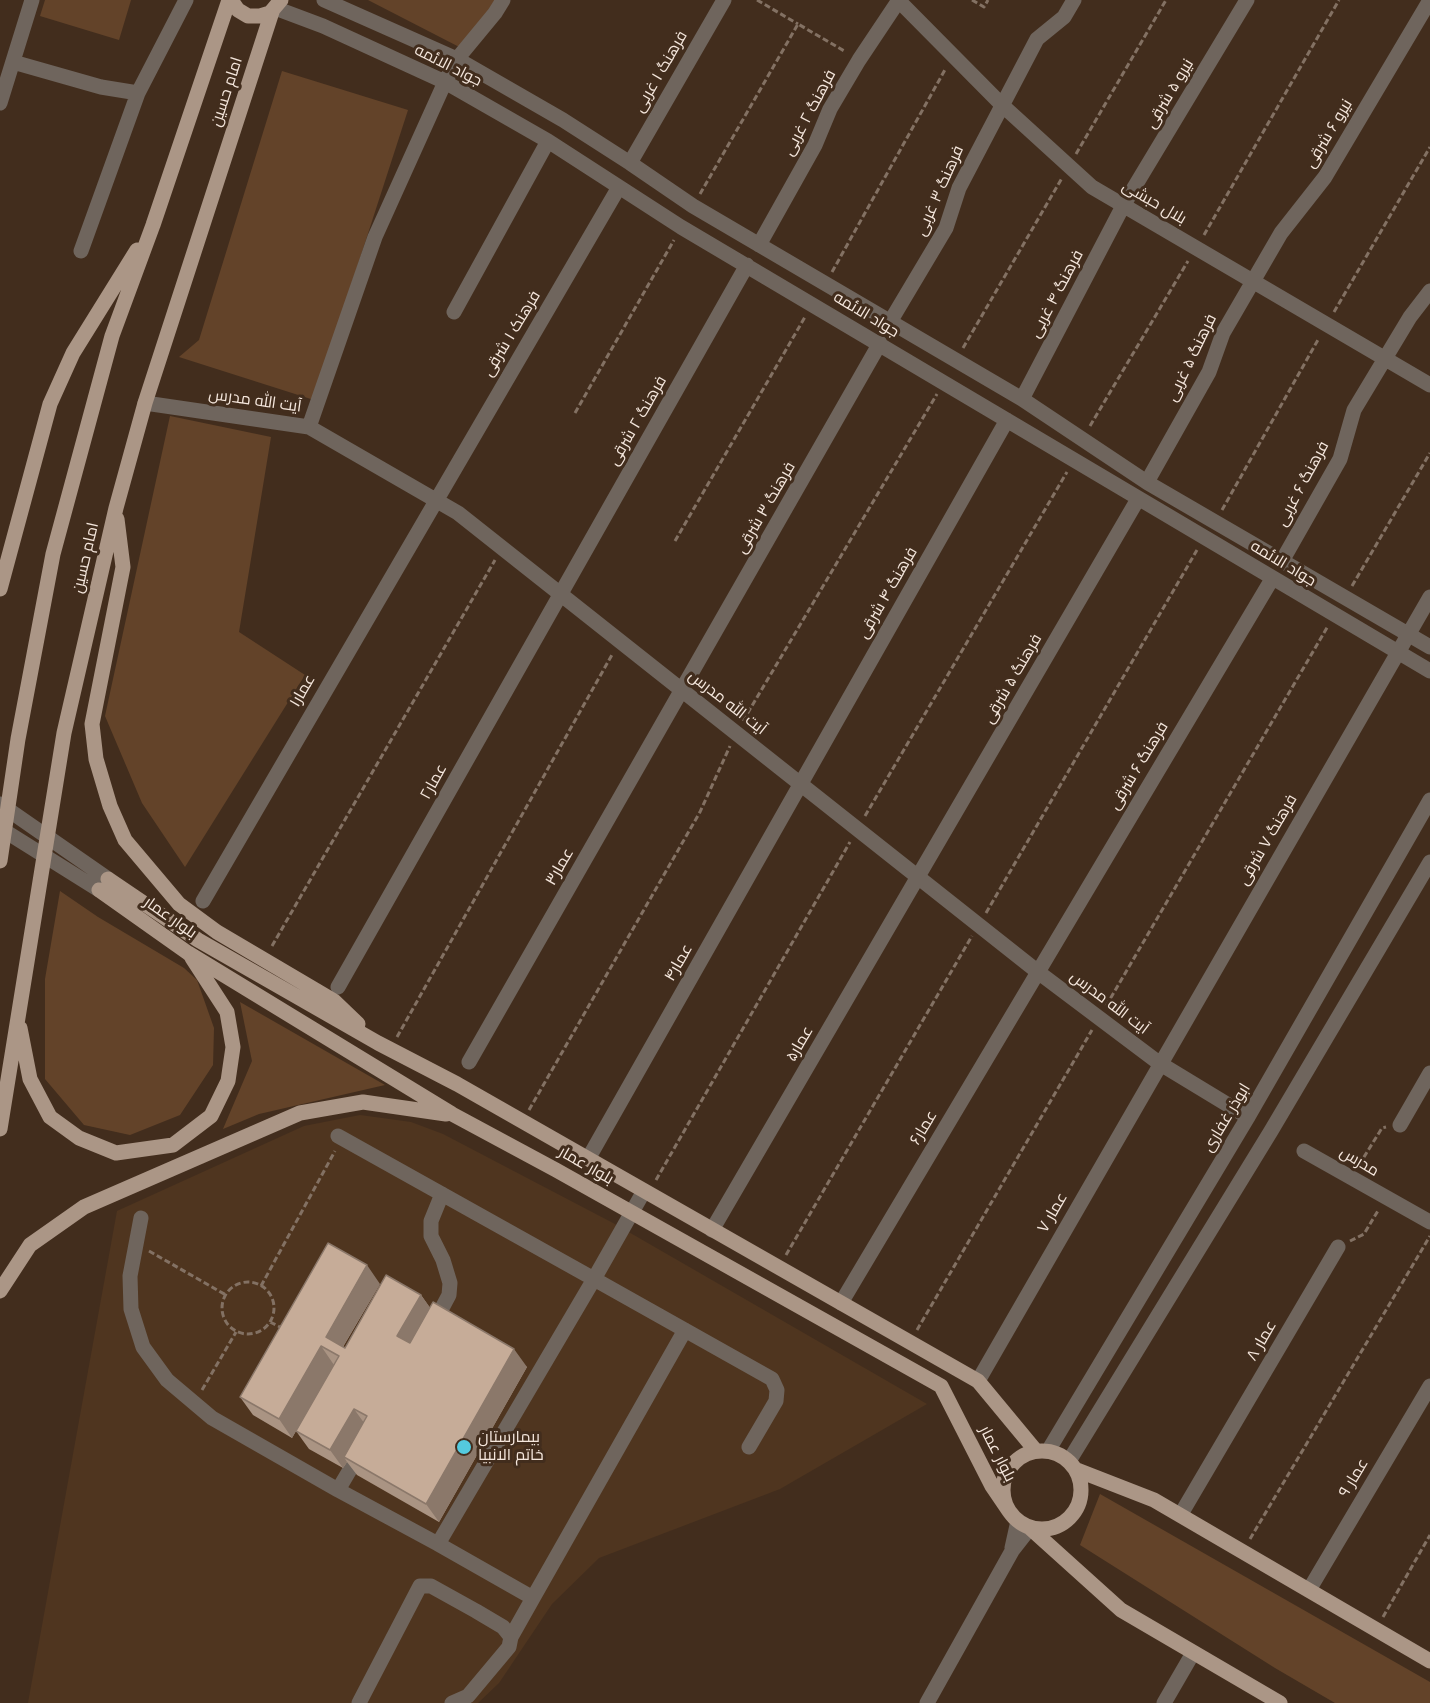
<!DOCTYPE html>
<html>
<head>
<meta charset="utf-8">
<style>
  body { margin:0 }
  canvas { display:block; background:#422d1d }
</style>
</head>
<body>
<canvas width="1430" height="1703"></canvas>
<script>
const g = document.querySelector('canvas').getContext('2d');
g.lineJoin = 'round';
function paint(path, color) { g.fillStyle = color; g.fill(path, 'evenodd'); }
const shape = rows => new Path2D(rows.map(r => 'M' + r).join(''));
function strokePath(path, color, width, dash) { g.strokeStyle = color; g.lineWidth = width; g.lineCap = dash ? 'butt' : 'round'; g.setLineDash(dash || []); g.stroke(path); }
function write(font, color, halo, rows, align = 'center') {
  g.font = font + ' "Varela Round",Cairo,sans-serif'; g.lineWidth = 6; g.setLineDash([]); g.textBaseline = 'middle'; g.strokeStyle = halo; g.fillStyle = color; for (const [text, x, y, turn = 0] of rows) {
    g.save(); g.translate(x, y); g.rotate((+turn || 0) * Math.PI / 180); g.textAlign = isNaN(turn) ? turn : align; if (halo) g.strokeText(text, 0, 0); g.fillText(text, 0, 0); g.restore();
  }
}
const built = shape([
  [360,1115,411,1122,443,1134,613,1223,927,1404,780,1489,599,1558,552,1604,499,1683,478,1703,28,1703,117,1211,304,1126]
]);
const green = shape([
  [45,0,131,0,119,40,40,16],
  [368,0,499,0,469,52],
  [282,71,408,110,314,400,179,357,199,340],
  [170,416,271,437,239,632,305,675,185,867,142,803,105,716],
  [60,891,98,917,184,968,197,980,214,1028,213,1065,180,1115,130,1135,84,1125,45,1079,45,979],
  [240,1002,385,1085,259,1114,223,1129,252,1061],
  [1100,1494,1430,1682,1430,1703,1335,1703,1275,1668,1080,1545]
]);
const path = shape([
  [757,0,798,24],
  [972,0,984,7,988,0],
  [1076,154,1166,0],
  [700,194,798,24,846,52],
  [1204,235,1339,0],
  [832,272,946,68],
  [1334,312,1430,147],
  [963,348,1062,178],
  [575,413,674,240],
  [1090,426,1188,261],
  [1222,510,1319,338],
  [675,541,805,317],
  [1352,586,1430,453],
  [743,721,937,394],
  [865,816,1067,472],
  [986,913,1197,550],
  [272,946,495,560],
  [1106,1006,1328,626],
  [397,1037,613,653],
  [529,1110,700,812,730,746],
  [1359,1165,1382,1128,1386,1127],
  [656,1180,850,842],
  [1350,1241,1364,1234,1379,1209],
  [149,1251,226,1295],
  [786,1255,972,936],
  '222 1308a26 26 0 1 1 52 0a26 26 0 1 1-52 0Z',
  [261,1286,335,1151],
  [270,1322,282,1328],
  [917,1330,1092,1030],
  [202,1390,236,1332],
  [1250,1539,1430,1236],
  [1383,1617,1430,1535]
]);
const minor = shape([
  [324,0,457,59,563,120,630,163,693,206,1022,399,1148,483,1430,647],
  [898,0,1002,105,1092,187,1430,385],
  [275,8,323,26,445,82,548,141,681,227,1430,671],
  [13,62,101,87,138,93],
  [0,103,32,0],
  [630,163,724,0],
  [759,245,815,145,830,109,859,60,899,0],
  [81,251,138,93,186,0],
  [454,312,548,141],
  [890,322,946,228,959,188,1037,39,1064,17,1074,0],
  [1022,399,1123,206,1247,0],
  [145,403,309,427,458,513,1038,972,1159,1063,1248,1117],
  [309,427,375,237,445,82,457,59,495,13,503,0],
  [1147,482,1209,372,1223,333,1281,233,1325,177,1430,0],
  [1282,561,1340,459,1354,410,1410,317,1430,291],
  [0,804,108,879],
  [0,828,99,890],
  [203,901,619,187],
  [338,987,747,265],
  [469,1062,880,343],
  [1400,1125,1430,1073],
  [338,1136,594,1279,438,1544,533,1598,511,1637],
  [1304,1151,1430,1222],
  [588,1159,1007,420],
  [644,1191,594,1279,772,1379,777,1390,776,1401,749,1447],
  [141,1218,130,1276,131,1309,143,1347,167,1380,212,1418,338,1490],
  [712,1230,1138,499],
  [841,1303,1272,579],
  [433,1325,449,1295,450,1283,443,1260,431,1236,431,1221,442,1194],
  [978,1381,1430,597],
  [361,1451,338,1490,438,1544],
  [1048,1451,1248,1117,1430,800],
  [1069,1461,1271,1131,1430,862],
  [1181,1514,1338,1247],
  [1012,1548,1018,1521],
  [1309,1590,1430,1386],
  [533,1598,685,1330],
  [359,1703,420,1586,431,1586,476,1611,503,1627,511,1637,509,1647,468,1696,452,1703],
  [927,1703,1012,1551,1030,1528],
  [1164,1703,1193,1653]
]);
const major = shape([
  [231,0,238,10,248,16,260,16,270,13,281,0],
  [117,519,123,567,92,724,96,759,110,806,125,840,179,904,217,932,334,1001,358,1024],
  [0,589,50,404,73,353,137,250],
  [0,861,18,739,53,554,112,336,153,225,229,0],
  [108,879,198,940,378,1043,457,1084,978,1381,1036,1451],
  [99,890,188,953,452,1114,556,1170,941,1386,992,1486,1009,1511],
  [20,1028,30,1079,50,1117,79,1138,116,1153,173,1145,211,1116,228,1081,233,1047,227,1012,192,958],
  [0,1129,64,733,116,508,145,403,272,12],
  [0,1291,30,1245,84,1207,300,1113,363,1102,446,1114],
  '1003 1490a39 39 0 1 1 78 0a39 39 0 1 1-78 0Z',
  [1077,1470,1154,1500,1430,1661],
  [1030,1528,1121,1610,1280,1703]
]);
const wall = shape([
  [380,1284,343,1347,345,1348,421,1295,430,1308,527,1367,439,1522,357,1475,347,1462,343,1468,309,1449,296,1431,292,1438,253,1415,240,1397]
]);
const shadedWall = shape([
  [367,1265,380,1284,338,1355,326,1337],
  [421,1295,434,1313,410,1354,397,1336],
  [321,1346,334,1365,292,1438,279,1419],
  [514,1349,527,1367,439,1522,426,1504],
  [354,1409,367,1427,344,1457,347,1462,343,1468,330,1450]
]);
const building = shape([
  [328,1243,367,1265,326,1337,345,1348,386,1275,421,1295,397,1336,410,1343,433,1302,514,1349,426,1504,344,1457,367,1416,354,1409,330,1450,296,1431,339,1356,321,1346,279,1419,240,1397,328,1243]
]);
const markers = [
  [464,1447,8,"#54cade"]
];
const streetNames = [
  ["جواد الائمه",448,66,27],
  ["فرهنگ ۱ غربی",661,72,-60],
  ["امام حسین",227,92,-72],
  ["نیرو ۵ شرقی",1170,94,-59],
  ["فرهنگ ۲ غربی",810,113,-62],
  ["نیرو ۶ شرقی",1329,134,-59],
  ["فرهنگ ۳ غربی",940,191,-66],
  ["بلال حبشی",1154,203,30],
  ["فرهنگ ۴ غربی",1057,294,-62],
  ["جواد الائمه",866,315,31],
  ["فرهنک ۱ شرقی",512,334,-59],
  ["فرهنگ ۵ غربی",1192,358,-64],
  ["آیت الله مدرس",255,401,8],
  ["فرهنگ ۲ شرقی",638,421,-60],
  ["فرهنگ ۶ غربی",1303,484,-62],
  ["فرهنگ ۳ شرقی",766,508,-60],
  ["امام حسین",86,558,-77],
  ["جواد الائمه",1283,564,31],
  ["فرهنگ ۴ شرقی",888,593,-60],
  ["فرهنگ ۵ شرقی",1013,679,-60],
  ["عمار۱",303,691,-60],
  ["آیت الله مدرس",727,703,38],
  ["فرهنگ ۶ شرقی",1139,766,-59],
  ["عمار۲",434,782,-61],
  ["فرهنگ ۷ شرقی",1268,840,-60],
  ["عمار۳",560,867,-60],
  ["بلوار عمار",170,918,35],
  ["عمار۴",679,963,-60],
  ["آیت الله مدرس",1109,1003,37],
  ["عمار۵",800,1044,-60],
  ["ابوذر غفاری",1227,1118,-59],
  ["عمار۶",924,1128,-59],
  ["مدرس",1359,1162,31],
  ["بلوار عمار",586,1166,30],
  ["عمار ۷",1053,1213,-60],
  ["عمار ۸",1262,1341,-60],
  ["بلوار عمار",997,1454,63],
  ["عمار ۹",1354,1478,-59]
];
const poiNames = [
  ["بیمارستان",478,1438],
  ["خاتم الانبیا",478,1456]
];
paint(built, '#4f351f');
paint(green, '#634329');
strokePath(path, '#837163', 3, [6, 3]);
strokePath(minor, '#6f655d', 15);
strokePath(major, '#ab9686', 15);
paint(wall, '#aa9483');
paint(shadedWall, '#8b786a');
paint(building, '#c6ac98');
strokePath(building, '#8b786a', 1.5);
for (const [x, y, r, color] of markers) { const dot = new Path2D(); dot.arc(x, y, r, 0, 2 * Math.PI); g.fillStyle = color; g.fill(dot); strokePath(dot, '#422d1d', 2); }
write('16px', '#f5e7dd', '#422d1d', streetNames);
write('16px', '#f5e7dd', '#422d1d', poiNames, 'left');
</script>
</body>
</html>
